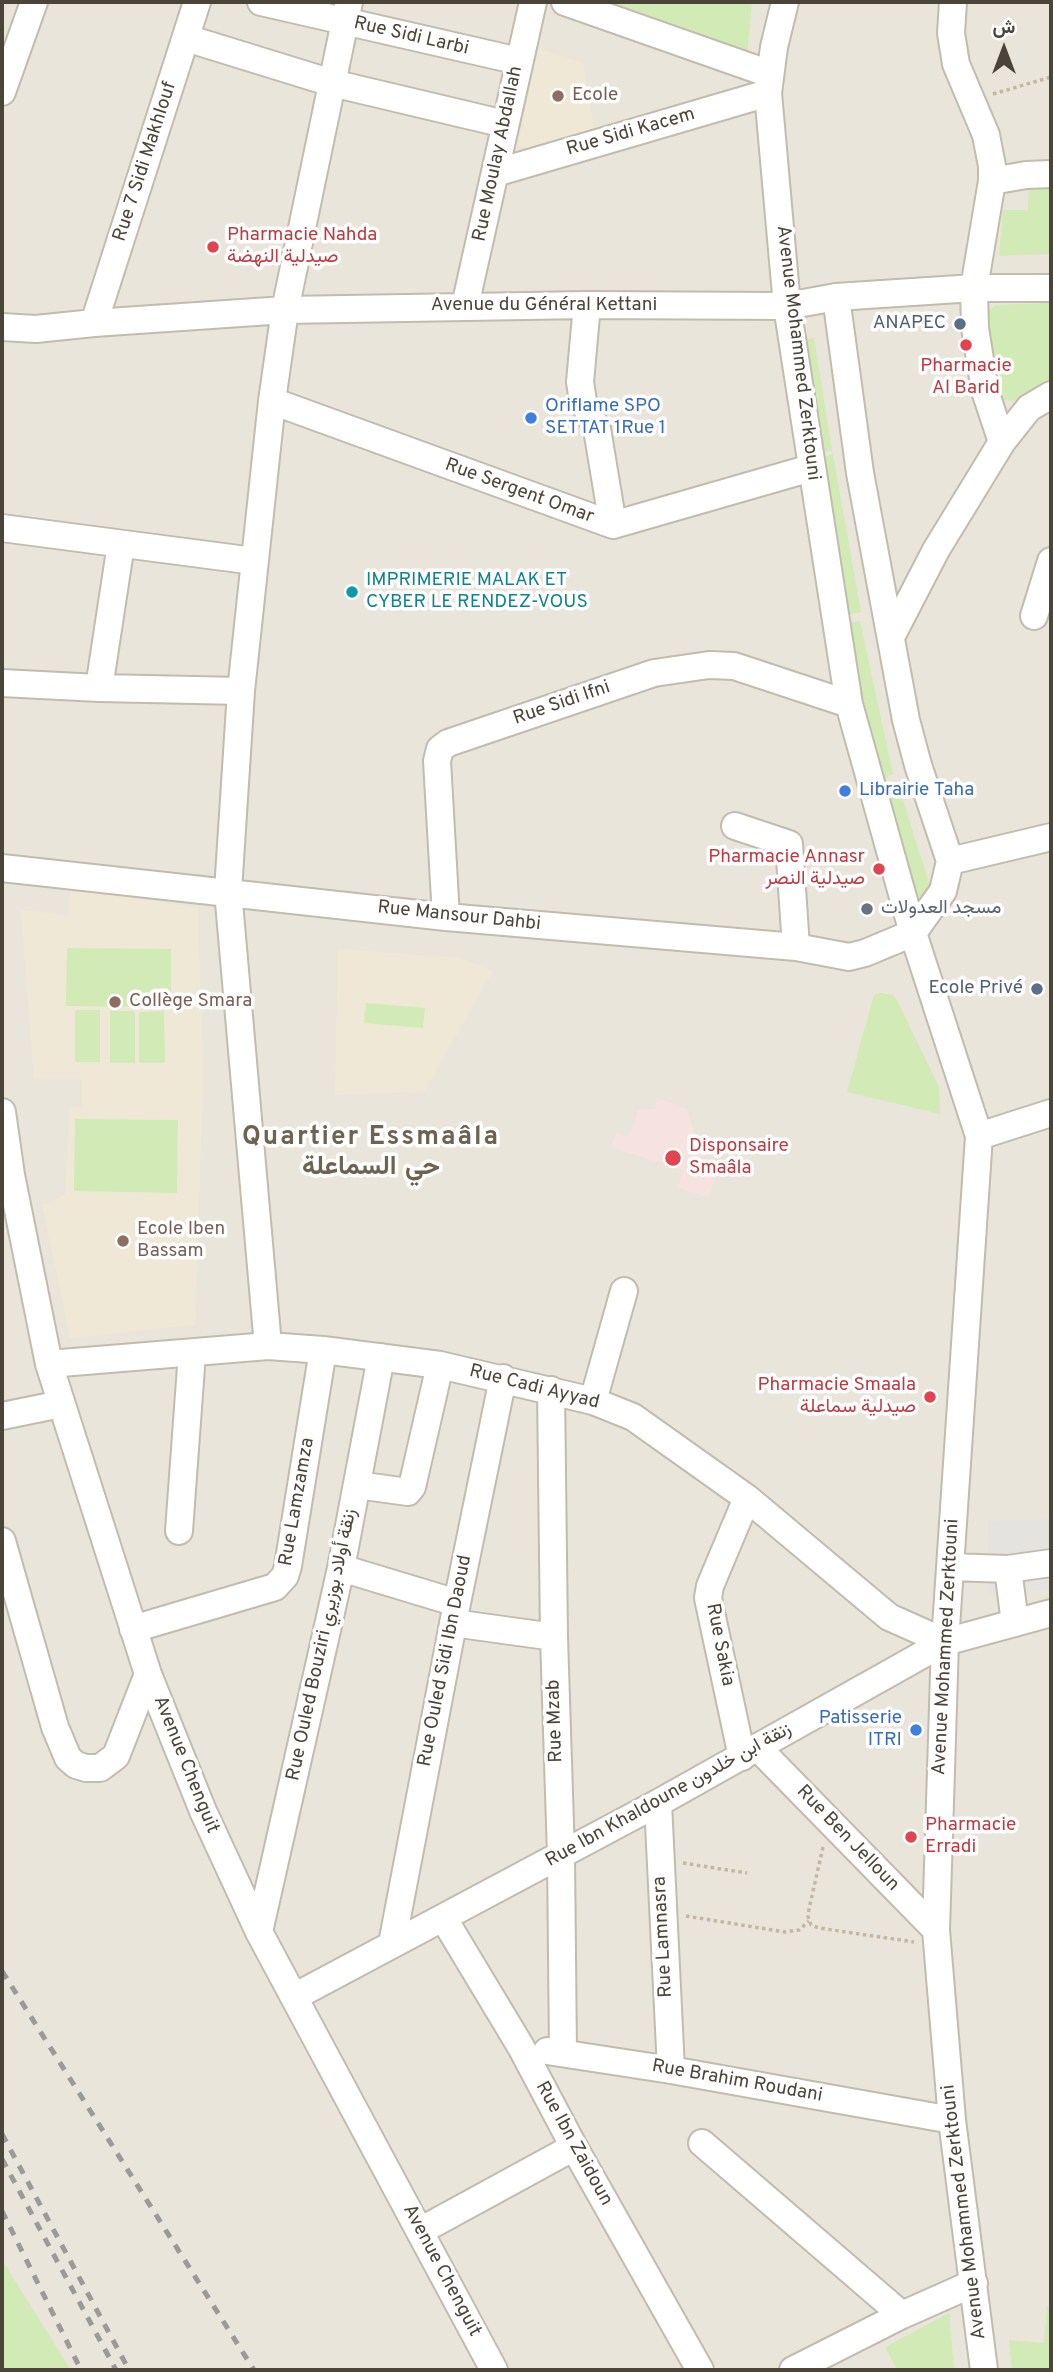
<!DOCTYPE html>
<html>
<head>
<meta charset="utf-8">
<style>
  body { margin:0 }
  #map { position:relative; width:1053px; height:2372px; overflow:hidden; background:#f6f3ec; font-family:Overpass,Vazirmatn,sans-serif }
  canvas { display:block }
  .frame { position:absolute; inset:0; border:4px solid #4b4439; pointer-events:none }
  .north { position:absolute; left:969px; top:14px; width:70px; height:70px; -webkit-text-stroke:5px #fff; paint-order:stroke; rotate:0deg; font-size:19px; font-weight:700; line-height:28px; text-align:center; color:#4b4439 }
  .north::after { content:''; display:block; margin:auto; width:24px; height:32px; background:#4b4439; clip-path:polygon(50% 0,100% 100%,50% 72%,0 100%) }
</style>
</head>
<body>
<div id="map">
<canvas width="1053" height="2372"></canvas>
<div class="frame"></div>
<div class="north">ش</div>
</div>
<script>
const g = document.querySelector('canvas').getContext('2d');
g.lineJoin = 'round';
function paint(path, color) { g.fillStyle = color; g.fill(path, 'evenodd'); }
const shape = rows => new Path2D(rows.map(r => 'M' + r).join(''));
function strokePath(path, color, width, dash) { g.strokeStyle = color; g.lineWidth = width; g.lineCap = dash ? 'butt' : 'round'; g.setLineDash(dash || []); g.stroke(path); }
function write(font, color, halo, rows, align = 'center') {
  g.font = font + ' Overpass,Vazirmatn,sans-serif'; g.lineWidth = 7; g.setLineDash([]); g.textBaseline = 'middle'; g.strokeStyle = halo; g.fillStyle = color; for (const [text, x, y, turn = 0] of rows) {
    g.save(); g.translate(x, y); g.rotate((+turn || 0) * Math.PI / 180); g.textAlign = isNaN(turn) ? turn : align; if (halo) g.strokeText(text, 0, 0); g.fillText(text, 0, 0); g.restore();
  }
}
const residential = shape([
  [2,2,1051,2,1051,2370,2,2370]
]);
const education = shape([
  [538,48,583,63,594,130,526,151,518,145],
  [71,888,198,908,203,1079,195,1325,70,1338,42,1205,65,1195,70,1108,82,1107,82,1079,34,1079,21,910,68,915],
  [338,949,460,958,493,971,424,1092,335,1095]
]);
const medical = shape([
  [657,1098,687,1109,694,1133,709,1140,700,1168,716,1175,709,1197,678,1188,683,1170,611,1147,616,1133,630,1137,638,1110,655,1109]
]);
const green = shape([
  [595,2,752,2,747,56],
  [1029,176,1051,176,1051,254,999,256,1003,210,1028,210],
  [1051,303,1051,384,1015,401,1000,400,980,319,995,305],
  [814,338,832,451,820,453,801,341],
  [833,454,861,612,848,615,820,458],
  [860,621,893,774,881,780,847,623],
  [897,781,931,889,917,902,881,787],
  [67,948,171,949,171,1007,66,1006],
  [881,993,893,995,899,1004,939,1087,940,1114,847,1092,874,995],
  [366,1003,425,1008,423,1028,364,1023],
  [75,1010,100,1010,100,1062,75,1062],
  [110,1011,135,1011,135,1063,110,1063],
  [164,1011,165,1063,139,1063,139,1012],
  [75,1119,178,1120,177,1193,74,1191],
  [2,2260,71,2370,2,2370],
  [1047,2306,1051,2307,1051,2370,1012,2370,1009,2340,1044,2343],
  [949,2313,954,2370,897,2370,885,2347]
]);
const parking = shape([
  [1051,1519,1051,1589,987,1597,988,1521]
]);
const path = shape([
  [993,94,1051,77],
  [823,1847,809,1909,808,1916,811,1925,819,1928,914,1942],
  [683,1863,747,1873],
  [686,1916,785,1932,799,1930,809,1921]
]);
const minor = shape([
  [261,2,519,61],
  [565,2,770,74],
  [785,2,774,47,768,93,787,306,849,704,913,933,979,1136,945,1642,936,1930,952,2120,984,2370],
  [953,2,951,33,956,64,986,135,992,166,992,181,974,288,975,328,985,391,1002,442],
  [186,38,332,83,505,124],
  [2,92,34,2],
  [495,173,768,93],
  [992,181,1026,175,1051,174],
  [836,297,860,473,906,720,918,765,950,861],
  [587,305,580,382,583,401,597,429,613,525],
  [465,306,533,2],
  [94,323,197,2],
  [2,327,36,329,94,323,285,310,587,305,787,306,836,297,974,288,1051,288],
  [272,401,613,525,811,468],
  [2,528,254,561],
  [1034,616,1051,561],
  [892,635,936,550,1002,442,1029,408,1051,395],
  [2,683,99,688,241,691],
  [99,688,121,544],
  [735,826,789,844,796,947],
  [2,868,446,917,796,947,849,957,865,953,913,933],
  [446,917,437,761,440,749,448,743,654,673,709,665,734,666,849,704],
  [913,933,943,891,950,861,1051,837],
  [2,1112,11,1175,49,1364,148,1674,203,1811,259,1932,494,2370],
  [979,1136,1051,1113],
  [268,1346,228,891,241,691,272,401,285,310,349,2],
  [49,1364,268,1346,323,1350,440,1365,593,1401,633,1417,747,1498,889,1617,945,1642],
  [551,1390,554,1637,561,1855,563,2053],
  [593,1401,624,1291],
  [2,1416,61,1404],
  [357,1485,408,1492,412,1487,440,1365],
  [179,1531,192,1353],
  [2,1541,55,1727,68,1758,76,1765,86,1768,100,1768,116,1756,148,1674],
  [950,1567,1008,1569,1051,1563],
  [341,1568,457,1603],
  [1008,1569,1015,1623],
  [453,1623,554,1637],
  [133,1629,275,1587,285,1576,288,1566,323,1350],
  [758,1748,936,1930],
  [742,1757,708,1598,710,1586,747,1498],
  [658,1803,671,2070],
  [444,1919,521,2047,574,2147,700,2370],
  [259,1932,341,1568,381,1357],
  [392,1944,457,1603,503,1378],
  [294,1997,658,1803,945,1642,1051,1613],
  [547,2051,671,2070,952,2120],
  [702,2143,902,2315],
  [420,2231,574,2147],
  [793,2370,902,2315,974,2283]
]);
const rail = shape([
  [2,1971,254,2370],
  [2,2134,129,2370],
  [2,2159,116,2370],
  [2,2211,81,2370]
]);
const markers = [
  [558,96,7,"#8d6e63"],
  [213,247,7,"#e0444e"],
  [960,324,7,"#5c6f8a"],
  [966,345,7,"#e0444e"],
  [531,418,7,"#3f7fe0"],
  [352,592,7,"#0f9aa8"],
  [845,791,7,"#3f7fe0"],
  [879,869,7,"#e0444e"],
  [867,909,7,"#6b7280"],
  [1037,989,7,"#5c6f8a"],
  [115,1002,7,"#8d6e63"],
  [673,1158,9,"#e0444e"],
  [123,1241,7,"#8d6e63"],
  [930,1397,7,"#e0444e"],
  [916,1730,7,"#3f7fe0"],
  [911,1837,7,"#e0444e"]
];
const streetNames = [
  ["Rue Sidi Larbi",411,37,13],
  ["Rue Sidi Kacem",631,133,-16],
  ["Rue Moulay Abdallah",499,154,-78],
  ["Rue 7 Sidi Makhlouf",146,162,-72],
  ["Avenue du Général Kettani",544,306],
  ["Avenue Mohammed Zerktouni",797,353,83],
  ["Rue Sergent Omar",519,492,20],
  ["Rue Sidi Ifni",562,704,-19],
  ["Rue Mansour Dahbi",459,917,6],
  ["Rue Cadi Ayyad",534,1388,14],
  ["Rue Lamzamza",298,1502,-80],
  ["Rue Ouled Bouziri زنقة أولاد بوزيري",323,1645,-78],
  ["Rue Sakia",719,1645,79],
  ["Avenue Mohammed Zerktouni",947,1647,-87],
  ["Rue Ouled Sidi Ibn Daoud",446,1661,-79],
  ["Rue Mzab",556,1721,-92],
  ["Avenue Chenguit",185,1765,68],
  ["Rue Ibn Khaldoune زنقة ابن خلدون",669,1796,-29],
  ["Rue Ben Jelloun",847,1839,46],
  ["Rue Lamnasra",664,1937,-93],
  ["Rue Brahim Roudani",737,2082,10],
  ["Rue Ibn Zaidoun",573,2144,61],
  ["Avenue Mohammed Zerktouni",965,2212,-97],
  ["Avenue Chenguit",441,2271,62]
];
const educationNames = [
  ["Ecole",572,96],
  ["Collège Smara",129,1002],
  ["Ecole Iben",137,1230],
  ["Bassam",137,1252]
];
const healthNames = [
  ["Pharmacie Nahda",227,236],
  ["صيدلية النهضة",227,258],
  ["Pharmacie",966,367,"center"],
  ["Al Barid",966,389,"center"],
  ["Pharmacie Annasr",865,858,"right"],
  ["صيدلية النصر",865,880,"right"],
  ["Disponsaire",689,1147],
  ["Smaâla",689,1169],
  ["Pharmacie Smaala",916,1386,"right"],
  ["صيدلية سماعلة",916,1408,"right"],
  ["Pharmacie",925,1826],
  ["Erradi",925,1848]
];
const serviceNames = [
  ["ANAPEC",946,324],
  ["Ecole Privé",1023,989]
];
const shopNames = [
  ["Oriflame SPO",545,407],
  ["SETTAT 1Rue 1",545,429],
  ["Librairie Taha",859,791],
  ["Patisserie",902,1719,"right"],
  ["ITRI",902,1741,"right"]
];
const cultureNames = [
  ["IMPRIMERIE MALAK ET",366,581],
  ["CYBER LE RENDEZ-VOUS",366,603]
];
const worshipNames = [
  ["مسجد العدولات",881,909]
];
const districtNames = [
  ["Quartier Essmaâla",371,1139],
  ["حي السماعلة",371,1169]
];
paint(residential, '#eae5da');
paint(education, '#efe8d6');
paint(medical, '#f6e3e0');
paint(green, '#d2eab5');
paint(parking, '#e5e3e0');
strokePath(minor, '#c2bbae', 30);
strokePath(path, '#c4b79f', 3.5, [3.5, 3.5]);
strokePath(minor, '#fff', 26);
strokePath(rail, '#9a9a9a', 5, [9, 9]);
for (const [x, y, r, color] of markers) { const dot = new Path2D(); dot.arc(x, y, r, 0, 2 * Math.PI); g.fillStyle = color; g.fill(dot); strokePath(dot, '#fff', 2.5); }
write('19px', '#4b4439', '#fff', streetNames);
write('19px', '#785e54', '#fff', educationNames, 'left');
write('19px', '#be3a42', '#fff', healthNames, 'left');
write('19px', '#4e5e75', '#fff', serviceNames, 'right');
write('19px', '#366cbe', '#fff', shopNames, 'left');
write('19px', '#0d838f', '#fff', cultureNames, 'left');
write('19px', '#5b616d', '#fff', worshipNames, 'left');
g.letterSpacing = '2px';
write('bold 26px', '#6e6250', '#fff', districtNames);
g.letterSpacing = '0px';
</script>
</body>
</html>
